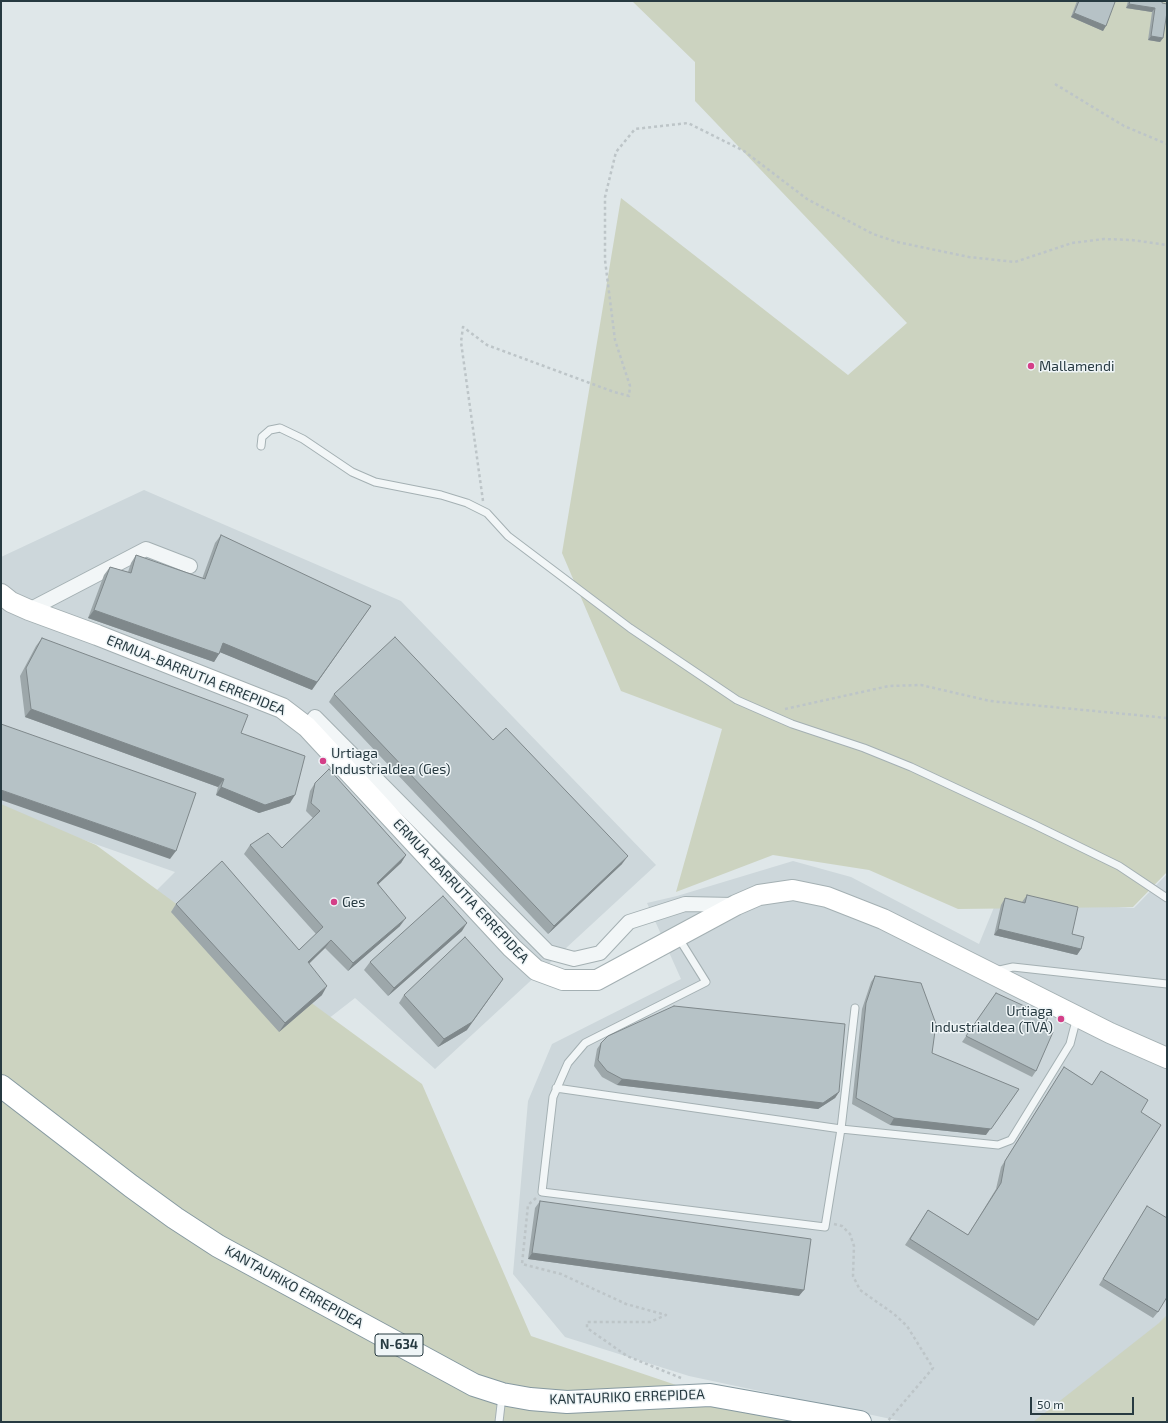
<!DOCTYPE html>
<html>
<head>
<meta charset="utf-8">
<style>
  body { margin:0 }
  #map { position:relative; width:1168px; height:1423px; overflow:hidden; background:#dfe7e9; font-family:"Exo 2",sans-serif }
  canvas { display:block }
  .frame { position:absolute; inset:0; border:2px solid #273a41; pointer-events:none }
  .scale { position:absolute; left:1030px; top:1397px; width:104px; height:18px; box-sizing:border-box; border:2px solid #273a41; border-top:0; padding-left:5px; font-size:12px; line-height:14px; white-space:nowrap; color:#273a41; -webkit-text-stroke:3px #eff5f7; paint-order:stroke }
</style>
</head>
<body>
<div id="map">
<canvas width="1168" height="1423"></canvas>
<div class="frame"></div>
<div class="scale">50 m</div>
</div>
<script>
const g = document.querySelector('canvas').getContext('2d');
g.lineJoin = 'round';
function paint(path, color) { g.fillStyle = color; g.fill(path, 'evenodd'); }
const shape = rows => new Path2D(rows.map(r => 'M' + r).join(''));
function strokePath(path, color, width, dash) { g.strokeStyle = color; g.lineWidth = width; g.lineCap = dash ? 'butt' : 'round'; g.setLineDash(dash || []); g.stroke(path); }
function write(font, color, halo, rows, align = 'center') {
  g.font = font + ' "Exo 2",sans-serif'; g.lineWidth = 3; g.setLineDash([]); g.textBaseline = 'middle'; g.strokeStyle = halo; g.fillStyle = color; for (const [text, x, y, turn = 0] of rows) {
    g.save(); g.translate(x, y); g.rotate((+turn || 0) * Math.PI / 180); g.textAlign = isNaN(turn) ? turn : align; if (halo) g.strokeText(text, 0, 0); g.fillText(text, 0, 0); g.restore();
  }
}
const built = shape([
  [144,490,401,601,656,865,435,1069,355,998,283,1054,144,903,175,872,1,811,1,557],
  [793,861,851,877,979,944,997,900,1134,908,1167,874,1167,1316,1059,1422,905,1422,689,1376,565,1337,513,1274,528,1101,552,1044,681,979,647,903,677,896]
]);
const green = shape([
  [632,1,1167,1,1167,872,1133,907,958,909,869,870,773,855,676,892,722,729,621,691,562,553,621,198,848,375,907,323,695,101,695,62],
  [1,804,96,845,422,1084,531,1336,753,1411,796,1422,1,1422],
  [1167,1315,1167,1422,1033,1422,1159,1323]
]);
const path = shape([
  [1055,84,1124,126,1167,144],
  [483,501,461,342,463,327,487,345,614,392,629,396,630,386,615,340,605,260,605,197,616,152,635,129,688,123,744,151,807,199,873,234,897,242,969,257,1015,262,1072,243,1104,239,1132,240,1167,245],
  [785,709,889,686,921,685,990,701,1167,718],
  [536,1198,528,1205,522,1264,561,1274,626,1304,666,1315,650,1322,587,1322,587,1328,627,1356,681,1378],
  [834,1224,842,1226,850,1234,854,1246,853,1276,860,1290,894,1314,907,1326,933,1368,887,1422]
]);
const lane = shape([
  [261,446,262,437,270,430,280,428,303,439,352,472,375,482,441,495,467,503,487,513,508,536,630,628,737,700,792,724,864,748,911,767,1035,825,1119,866,1167,898],
  [678,937,706,982,585,1043,568,1063,553,1097,542,1192,825,1227,841,1129,855,1008],
  [995,971,1013,967,1167,984],
  [556,1088,841,1129,998,1145,1011,1140,1070,1044,1077,1017],
  [499,1422,502,1396]
]);
const street = shape([
  [29,610,146,549,190,566],
  [307,727,315,717,548,952,574,959,600,953,629,922,685,904,733,905]
]);
const secondary = shape([
  [1,594,11,602,29,610,97,635,282,708,307,727,512,948,536,970,563,980,597,980,736,905,759,895,793,890,827,897,883,919,1110,1033,1167,1058]
]);
const highway = shape([
  [1,1086,131,1186,175,1218,218,1246,474,1385,502,1394,530,1399,567,1402,710,1395,860,1422]
]);
const wall = shape([
  [1077,1,1113,1,1103,31,1071,17],
  [1128,1,1162,1,1163,38,1160,42,1148,40,1152,12,1126,8],
  [221,535,312,690,220,652,214,662,88,618,104,575,110,567,128,572,131,563,136,555,202,579,215,543],
  [42,638,241,733,290,803,259,813,216,795,218,787,25,717,20,676,36,646],
  [334,694,493,740,622,864,548,934,329,702],
  [315,783,406,855,401,863,378,884,400,926,348,971,325,948,309,964,322,995,279,1032,171,912,176,904,299,950,316,934,244,854,250,845,282,848,313,818,306,811,310,791],
  [1027,895,1072,934,1081,949,1077,955,994,935,1001,905,1005,898,1022,902],
  [462,931,388,996,364,970,370,962],
  [875,976,932,1053,986,1135,890,1125,852,1104,862,1009,871,982],
  [996,993,1036,1071,1032,1077,962,1042],
  [404,995,467,1030,438,1047,399,1003],
  [601,1043,839,1092,835,1098,818,1109,617,1085,602,1077,594,1066,597,1049],
  [1064,1067,1092,1085,1101,1071,1141,1112,1038,1320,1034,1326,905,1245,928,1210,968,1235,996,1189,1001,1167],
  [540,1201,799,1296,528,1259,535,1208],
  [1147,1206,1158,1312,1153,1318,1099,1285]
]);
const shadedWall = shape([
  [1129,4,1155,8,1152,12,1126,8],
  [1074,13,1106,26,1103,31,1071,17],
  [1151,36,1163,38,1160,42,1148,40],
  [371,606,312,690,217,651,223,643],
  [94,610,219,654,214,662,88,618],
  [31,709,224,779,218,787,25,717],
  [221,787,295,795,290,803,259,813,216,795],
  [1,790,176,851,170,859,1,800],
  [406,855,401,863,371,891,377,883],
  [628,856,622,864,548,934,554,926],
  [406,918,400,926,348,971,353,963],
  [467,923,462,931,388,996,394,988],
  [998,929,1081,949,1077,955,994,935],
  [331,940,325,948,302,970,308,962],
  [503,979,467,1030,438,1047,444,1039],
  [327,986,322,995,279,1032,285,1023],
  [622,1079,839,1092,835,1098,818,1109,617,1085],
  [1019,1089,986,1135,890,1125,894,1118],
  [532,1253,804,1290,799,1296,528,1259]
]);
const building = shape([
  [1079,1,1113,1,1115,2,1106,26,1074,13,1079,1],
  [1130,1,1162,1,1162,3,1167,4,1167,12,1163,38,1151,36,1155,8,1129,4,1130,1],
  [221,535,371,606,317,682,223,643,219,654,94,610,110,567,131,573,136,555,205,579,221,535],
  [395,637,493,740,506,728,628,856,554,926,334,694,395,637],
  [42,638,248,715,241,733,305,756,295,795,265,805,221,787,224,779,31,709,26,668,42,638],
  [1,724,196,793,176,851,1,790,1,724],
  [329,769,406,855,377,883,406,918,353,963,331,940,308,962,327,986,285,1023,176,904,222,861,299,950,323,927,250,845,268,833,282,848,320,811,311,803,315,783,329,769],
  [1027,895,1078,907,1072,934,1084,937,1081,949,998,929,1005,898,1025,903,1027,895],
  [443,896,467,923,394,988,370,962,443,896],
  [465,937,503,979,472,1022,444,1039,404,995,465,937],
  [875,976,921,983,936,1024,932,1053,1019,1089,991,1129,894,1118,856,1098,866,1003,875,976],
  [996,993,1048,1017,1044,1027,1053,1032,1036,1071,966,1036,996,993],
  [674,1006,845,1024,839,1092,823,1103,622,1079,607,1071,598,1060,601,1043,608,1036,674,1006],
  [1064,1067,1092,1085,1101,1071,1148,1100,1141,1112,1161,1125,1038,1320,910,1239,928,1210,968,1235,1001,1183,1005,1161,1064,1067],
  [540,1201,811,1239,804,1290,532,1253,540,1201],
  [1147,1206,1167,1218,1167,1297,1158,1312,1103,1279,1147,1206]
]);
const markers = [
  [1031,366,4,"#d43f88"],
  [323,761,4,"#d43f88"],
  [334,902,4,"#d43f88"],
  [1061,1019,4,"#d43f88"]
];
const shields = [
  [399,1345,48]
];
const shieldNames = [
  ["N-634",399,1345]
];
const poiNames = [
  ["Mallamendi",1039,366],
  ["Urtiaga",331,753],
  ["Industrialdea (Ges)",331,769],
  ["Ges",342,902],
  ["Urtiaga",1053,1011,"right"],
  ["Industrialdea (TVA)",1053,1027,"right"]
];
const streetNames = [
  ["ERMUA-BARRUTIA ERREPIDEA",196,675,22],
  ["ERMUA-BARRUTIA ERREPIDEA",461,891,47],
  ["KANTAURIKO ERREPIDEA",294,1287,29],
  ["KANTAURIKO ERREPIDEA",627,1397,-2]
];
paint(built, '#cdd7db');
paint(green, '#ccd3c0');
strokePath(lane, '#a4b0b3', 9);
strokePath(street, '#a4b0b3', 16);
strokePath(secondary, '#a4b0b3', 22);
strokePath(highway, '#8699a0', 24);
strokePath(path, '#bdc5c8', 2.5, [3, 3]);
strokePath(lane, '#f2f6f7', 7);
strokePath(street, '#f2f6f7', 14);
strokePath(secondary, '#fff', 20);
strokePath(highway, '#fff', 22);
paint(wall, '#9da7aa');
paint(shadedWall, '#7f888b');
paint(building, '#b6c2c6');
strokePath(building, '#7f888b', 1);
for (const [x, y, r, color] of markers) { const dot = new Path2D(); dot.arc(x, y, r, 0, 2 * Math.PI); g.fillStyle = color; g.fill(dot); strokePath(dot, '#eff5f7', 1.5); }
for (const [x, y, w] of shields) { const box = new Path2D(); box.roundRect(x - w / 2, y - 11, w, 22, 3); g.fillStyle = '#eff5f7'; g.fill(box); strokePath(box, '#273a41', 1); }
write('bold 13px', '#273a41', null, shieldNames);
write('14px', '#273a41', '#eff5f7', poiNames, 'left');
write('14px', '#273a41', '#eff5f7', streetNames);
</script>
</body>
</html>
